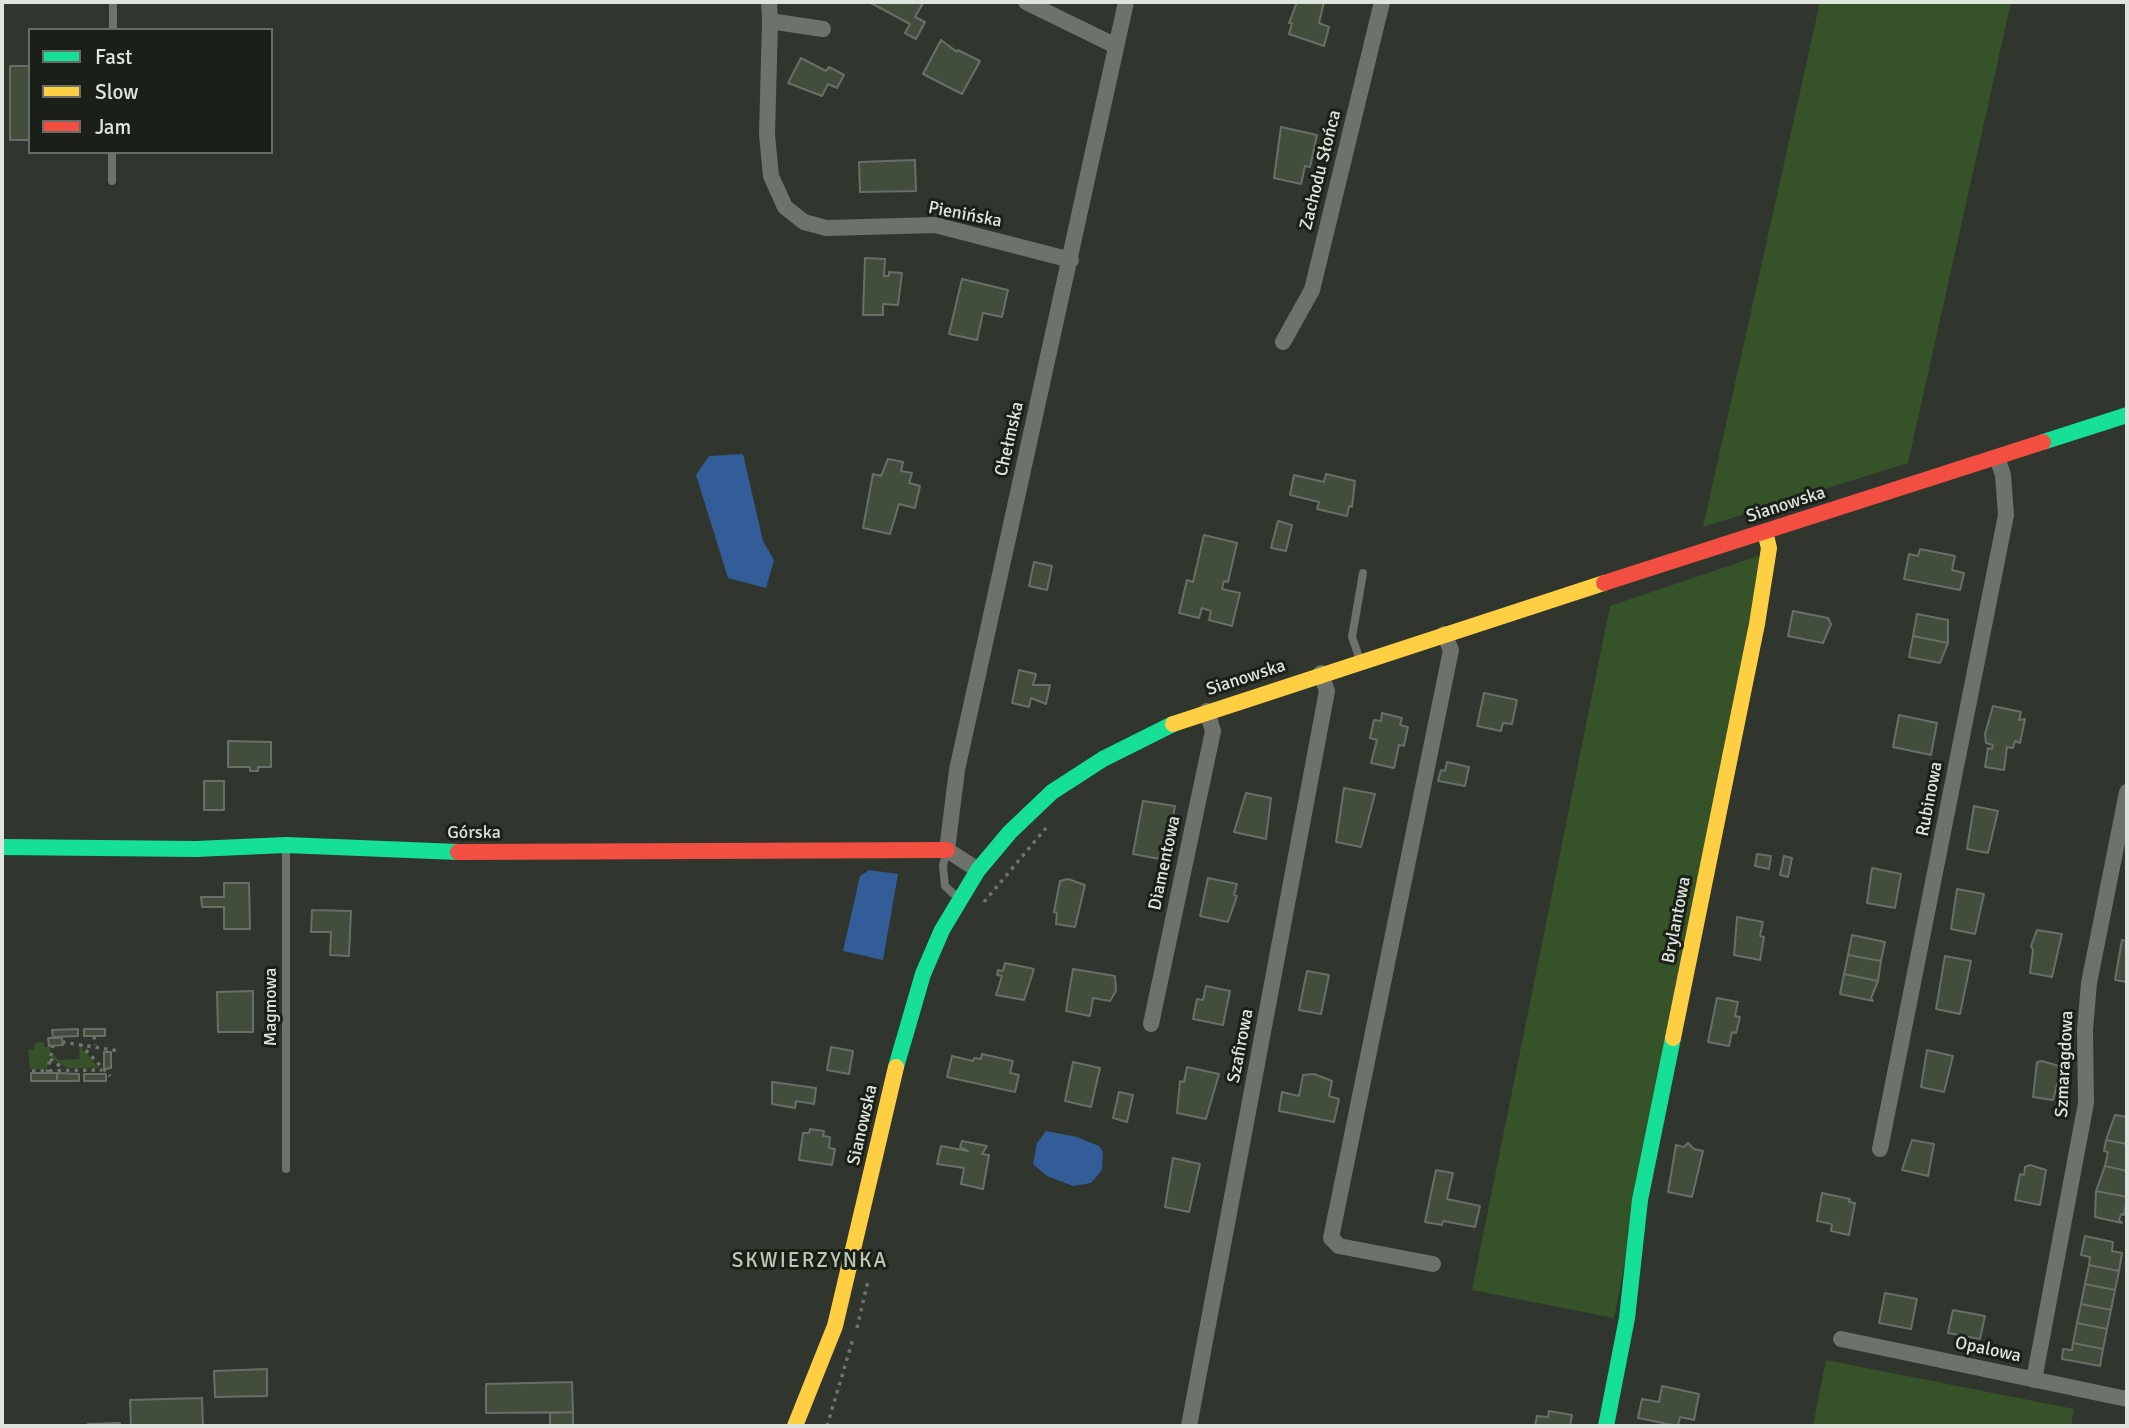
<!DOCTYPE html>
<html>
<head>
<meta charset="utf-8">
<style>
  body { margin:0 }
  #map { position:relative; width:2129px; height:1428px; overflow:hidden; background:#30362e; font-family:Signika,sans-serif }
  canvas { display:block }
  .frame { position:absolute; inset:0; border:4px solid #dee5dc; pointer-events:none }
  .legend { position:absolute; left:28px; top:28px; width:245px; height:126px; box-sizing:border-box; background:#1a1f18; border:2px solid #686e66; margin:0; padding:9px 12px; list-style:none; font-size:21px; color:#dee5dc }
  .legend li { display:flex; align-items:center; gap:14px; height:35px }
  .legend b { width:35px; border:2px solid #686e66 }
</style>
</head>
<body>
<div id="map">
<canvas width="2129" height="1428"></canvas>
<div class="frame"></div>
<ul class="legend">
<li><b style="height:9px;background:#16e098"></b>Fast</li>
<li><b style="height:9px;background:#ffcf43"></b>Slow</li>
<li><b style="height:9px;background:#f24e42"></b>Jam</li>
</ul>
</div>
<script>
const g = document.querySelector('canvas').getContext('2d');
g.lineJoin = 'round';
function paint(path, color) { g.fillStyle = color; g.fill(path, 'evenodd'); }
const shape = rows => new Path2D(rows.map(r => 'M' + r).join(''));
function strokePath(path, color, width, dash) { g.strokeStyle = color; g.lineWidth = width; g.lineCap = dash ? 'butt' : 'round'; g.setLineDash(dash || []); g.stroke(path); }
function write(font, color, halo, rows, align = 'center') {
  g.font = font + ' Signika,sans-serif'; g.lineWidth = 6; g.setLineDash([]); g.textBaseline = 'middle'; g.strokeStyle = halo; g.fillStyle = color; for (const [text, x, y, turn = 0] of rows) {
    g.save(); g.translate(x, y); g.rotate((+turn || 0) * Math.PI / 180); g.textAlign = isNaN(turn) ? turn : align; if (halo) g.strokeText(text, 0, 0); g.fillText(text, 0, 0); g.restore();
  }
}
const green = shape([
  [1820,2,2011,2,1908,463,1703,527],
  [1758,556,1764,563,1614,1318,1472,1290,1610,606],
  [43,1042,45,1047,51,1047,47,1069,30,1069,28,1050,34,1050,35,1043],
  [80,1046,99,1068,67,1068,52,1059,53,1053,58,1060,79,1059],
  [1826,1360,2074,1409,2071,1426,1813,1426]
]);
const water = shape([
  [743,454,763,541,774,560,766,588,728,578,696,475,709,456],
  [869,870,898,874,883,960,843,951,860,876],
  [1046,1131,1077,1137,1099,1146,1103,1152,1102,1170,1091,1183,1073,1186,1047,1176,1033,1164,1037,1143]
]);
const building = shape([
  [869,2,923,3,915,17,925,22,916,39,905,33,910,24,869,2],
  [1297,2,1324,2,1319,23,1329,27,1324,46,1289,34,1292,23,1289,23,1297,2],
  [941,40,957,52,958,50,980,61,962,94,923,74,941,40],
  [801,58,826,71,829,67,844,75,837,88,828,84,822,96,788,83,801,58],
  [10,66,30,66,30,140,10,140,10,66],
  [1281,127,1317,135,1310,167,1305,166,1301,184,1274,178,1281,127],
  [915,160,916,191,860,192,859,162,915,160],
  [865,258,885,259,884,276,889,276,889,272,902,273,898,305,883,304,883,315,863,315,865,258],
  [962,279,1008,290,1002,317,983,313,977,340,949,334,962,279],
  [888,459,903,462,901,471,912,473,909,483,920,486,915,508,899,504,890,534,863,528,873,474,881,476,888,459],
  [1326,474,1355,481,1352,507,1349,506,1347,516,1317,509,1319,502,1290,495,1294,475,1324,482,1326,474],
  [1278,521,1292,525,1286,551,1271,548,1278,521],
  [1204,535,1237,543,1228,582,1224,581,1222,589,1240,593,1232,626,1209,620,1211,611,1202,608,1199,618,1179,613,1187,580,1193,582,1204,535],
  [1920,549,1955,556,1952,570,1964,573,1960,590,1904,579,1909,554,1918,556,1920,549],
  [1034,562,1052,566,1047,590,1029,586,1034,562],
  [1793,611,1828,618,1831,624,1823,643,1788,636,1793,611],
  [1917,614,1948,620,1948,643,1913,636,1917,614],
  [1913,636,1948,643,1940,663,1909,657,1913,636],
  [1019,670,1036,674,1033,685,1050,685,1046,704,1031,698,1029,707,1012,703,1019,670],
  [1484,693,1517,700,1512,724,1503,723,1501,731,1477,726,1484,693],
  [1993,706,2021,712,2019,720,2025,719,2020,743,2015,741,2013,748,2007,747,2004,770,1985,767,1988,748,1992,749,1993,745,1986,743,1985,734,1993,706],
  [1382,713,1402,718,1400,725,1408,727,1404,746,1399,745,1394,768,1371,763,1377,740,1370,738,1374,720,1381,721,1382,713],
  [1899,715,1937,723,1931,755,1893,747,1899,715],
  [228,741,271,742,271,767,258,767,258,771,250,771,250,767,228,767,228,741],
  [1447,762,1469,767,1465,786,1438,781,1441,770,1445,771,1447,762],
  [204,781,224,781,224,810,204,810,204,781],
  [1344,788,1375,794,1361,847,1336,842,1344,788],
  [1246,793,1271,798,1266,839,1234,832,1246,793],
  [1143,801,1175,806,1165,860,1133,854,1143,801],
  [1974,806,1998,811,1988,853,1967,849,1974,806],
  [1757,854,1771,856,1769,869,1755,866,1757,854],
  [1784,856,1792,858,1788,877,1780,875,1784,856],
  [1872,868,1901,874,1895,908,1867,903,1872,868],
  [1208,878,1237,884,1234,895,1237,896,1228,922,1200,916,1208,878],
  [1068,879,1085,885,1075,927,1056,924,1057,913,1054,912,1060,881,1068,879],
  [224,883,249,883,250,929,224,929,224,907,202,907,201,897,224,897,224,883],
  [1957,889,1984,894,1975,934,1951,929,1957,889],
  [312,910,351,911,349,956,330,955,331,932,311,932,312,910],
  [1737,917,1763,922,1760,936,1764,937,1760,960,1734,955,1737,917],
  [2037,930,2062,934,2052,977,2030,973,2033,950,2031,946,2037,930],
  [1852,935,1885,942,1881,961,1848,955,1852,935],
  [2122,940,2127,941,2127,982,2115,980,2122,940],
  [1848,955,1881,961,1878,981,1844,974,1848,955],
  [1945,956,1971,961,1960,1014,1936,1009,1945,956],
  [1005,963,1034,969,1024,1000,996,995,1002,976,997,975,998,970,1003,971,1005,963],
  [1073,969,1115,976,1116,991,1110,1001,1093,998,1090,1016,1066,1011,1073,969],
  [1307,971,1329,975,1321,1014,1299,1010,1307,971],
  [1844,974,1878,981,1871,998,1873,1001,1840,994,1844,974],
  [1206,986,1230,991,1223,1025,1193,1019,1197,999,1203,1000,1206,986],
  [253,991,253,1032,218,1032,217,992,253,991],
  [1717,998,1738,1002,1735,1016,1740,1017,1736,1033,1732,1032,1729,1046,1708,1042,1717,998],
  [78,1029,78,1036,53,1037,52,1030,78,1029],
  [84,1029,105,1029,105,1036,84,1036,84,1029],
  [48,1038,62,1038,63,1045,49,1046,48,1038],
  [831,1047,853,1051,849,1074,827,1070,831,1047],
  [1927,1050,1953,1056,1944,1092,1921,1087,1927,1050],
  [104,1052,111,1052,111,1068,104,1069,104,1052],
  [982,1054,1013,1061,1010,1073,1019,1075,1015,1092,947,1077,952,1056,973,1061,974,1058,981,1059,982,1054],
  [2042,1061,2062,1067,2053,1100,2033,1097,2037,1062,2042,1061],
  [1073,1062,1100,1068,1091,1107,1065,1101,1073,1062],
  [1187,1067,1219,1074,1206,1119,1177,1113,1180,1081,1184,1082,1187,1067],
  [31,1073,57,1073,57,1081,31,1081,31,1073],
  [57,1073,79,1074,79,1081,57,1081,57,1073],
  [84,1074,106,1074,106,1081,84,1081,84,1074],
  [1314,1074,1332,1081,1329,1096,1339,1099,1334,1122,1279,1111,1282,1092,1299,1096,1303,1075,1314,1074],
  [772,1082,816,1088,814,1104,796,1101,795,1108,772,1104,772,1082],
  [1119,1092,1133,1095,1127,1122,1113,1118,1119,1092],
  [2115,1115,2127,1117,2127,1144,2106,1140,2115,1115],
  [810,1129,824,1131,823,1136,830,1137,829,1148,835,1149,832,1165,799,1160,803,1133,809,1133,810,1129],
  [1912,1140,1934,1144,1928,1176,1902,1170,1912,1140],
  [2106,1140,2127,1144,2127,1171,2105,1166,2108,1152,2104,1151,2106,1140],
  [962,1141,987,1146,982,1154,989,1155,983,1189,961,1184,964,1168,937,1164,941,1146,968,1151,960,1147,962,1141],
  [1688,1143,1694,1149,1703,1151,1692,1197,1668,1192,1676,1145,1684,1147,1688,1143],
  [1173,1158,1200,1164,1189,1212,1165,1207,1173,1158],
  [2030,1165,2046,1170,2040,1205,2015,1200,2020,1174,2024,1175,2025,1167,2030,1165],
  [2105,1166,2127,1171,2127,1197,2096,1191,2105,1166],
  [1436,1170,1453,1173,1447,1199,1480,1206,1475,1227,1443,1221,1442,1225,1425,1222,1436,1170],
  [2096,1191,2127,1197,2124,1215,2121,1214,2119,1220,2122,1223,2095,1217,2096,1191],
  [1822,1193,1850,1199,1849,1202,1855,1203,1849,1235,1831,1231,1832,1224,1817,1221,1822,1193],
  [2085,1236,2113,1242,2112,1251,2122,1253,2119,1271,2089,1265,2090,1257,2081,1255,2085,1236],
  [2089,1265,2119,1271,2115,1290,2085,1284,2089,1265],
  [2085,1284,2115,1290,2111,1310,2081,1304,2085,1284],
  [1885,1293,1917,1299,1911,1329,1879,1323,1885,1293],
  [2081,1304,2111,1310,2107,1329,2077,1323,2081,1304],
  [1953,1310,1985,1316,1980,1339,1948,1333,1953,1310],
  [2077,1323,2107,1329,2103,1349,2073,1343,2077,1323],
  [2073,1343,2103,1349,2100,1366,2062,1359,2063,1349,2072,1350,2073,1343],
  [267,1369,267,1396,215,1397,214,1371,267,1369],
  [572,1382,573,1412,486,1413,486,1384,572,1382],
  [1662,1386,1699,1394,1694,1420,1680,1417,1678,1426,1638,1418,1642,1399,1659,1402,1662,1386],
  [202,1398,203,1426,131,1426,130,1400,202,1398],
  [1549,1411,1572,1415,1570,1426,1535,1426,1537,1416,1548,1417,1549,1411],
  [573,1412,573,1426,550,1426,550,1413,573,1412],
  [120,1423,120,1426,88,1426,88,1424,120,1423]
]);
const path = shape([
  [984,902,1046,828],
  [94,1036,95,1045],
  [62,1042,119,1051],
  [80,1044,110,1076],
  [50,1059,64,1069],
  [32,1071,102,1070],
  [47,1073,53,1046],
  [857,1328,868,1281],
  [827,1426,853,1339]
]);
const lane = shape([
  [113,30,113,2],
  [112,181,112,152],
  [1360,660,1352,637,1363,573],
  [946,853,943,866,945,886,959,899],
  [286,1169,286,847]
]);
const street = shape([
  [769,2,770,21],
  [1026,2,1116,46],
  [823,29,770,21,767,135,771,176,785,207,804,222,826,228,935,225,1071,260],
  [1283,342,1312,290,1382,2],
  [978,870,947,850,957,770,1126,2],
  [1151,1024,1213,731,1207,711],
  [1880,1149,2006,515,2003,475,1997,457],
  [1433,1264,1339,1246,1331,1238,1451,650,1444,634],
  [1841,1339,2127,1399],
  [2034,1380,2086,1103,2085,1030,2089,983,2127,792],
  [1189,1426,1327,691,1321,673]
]);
const fast = shape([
  [2043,442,2127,415],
  [2,847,196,849,286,845,458,852],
  [896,1067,923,974,942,930,978,870,1010,832,1052,792,1103,759,1173,724],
  [1606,1426,1627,1318,1640,1200,1673,1038]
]);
const slow = shape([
  [1173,724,1604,583],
  [1673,1038,1757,624,1769,548,1765,532],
  [795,1426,835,1326,896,1067]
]);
const jam = shape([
  [1604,583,2043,442],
  [458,852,947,850]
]);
const streetNames = [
  ["Zachodu Słońca",1321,170,-76],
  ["Pienińska",965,215,11],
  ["Chełmska",1010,439,-77],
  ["Sianowska",1786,505,-18],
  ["Sianowska",1246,678,-18],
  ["Rubinowa",1930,799,-79],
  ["Górska",474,833],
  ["Diamentowa",1165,863,-78],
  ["Brylantowa",1677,920,-79],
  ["Magmowa",271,1007,-90],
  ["Szafirowa",1241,1046,-79],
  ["Szmaragdowa",2065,1064,-87],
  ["Sianowska",863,1125,-77],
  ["Opalowa",1988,1350,12]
];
const quarterNames = [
  ["SKWIERZYNKA",810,1261]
];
paint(green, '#365228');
paint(water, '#325d98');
paint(building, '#424d3b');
strokePath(building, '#6a6e68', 2);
strokePath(path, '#6f726e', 3.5, [3.5, 5]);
strokePath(lane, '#6d726b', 8);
strokePath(street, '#6d726b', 16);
strokePath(fast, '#16e098', 16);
strokePath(slow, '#ffcf43', 16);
strokePath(jam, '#f24e42', 16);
write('18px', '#dee5dc', '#1a1f18', streetNames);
g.letterSpacing = '2px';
write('21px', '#bcc8b6', '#1a1f18', quarterNames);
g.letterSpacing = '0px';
</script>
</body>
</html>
